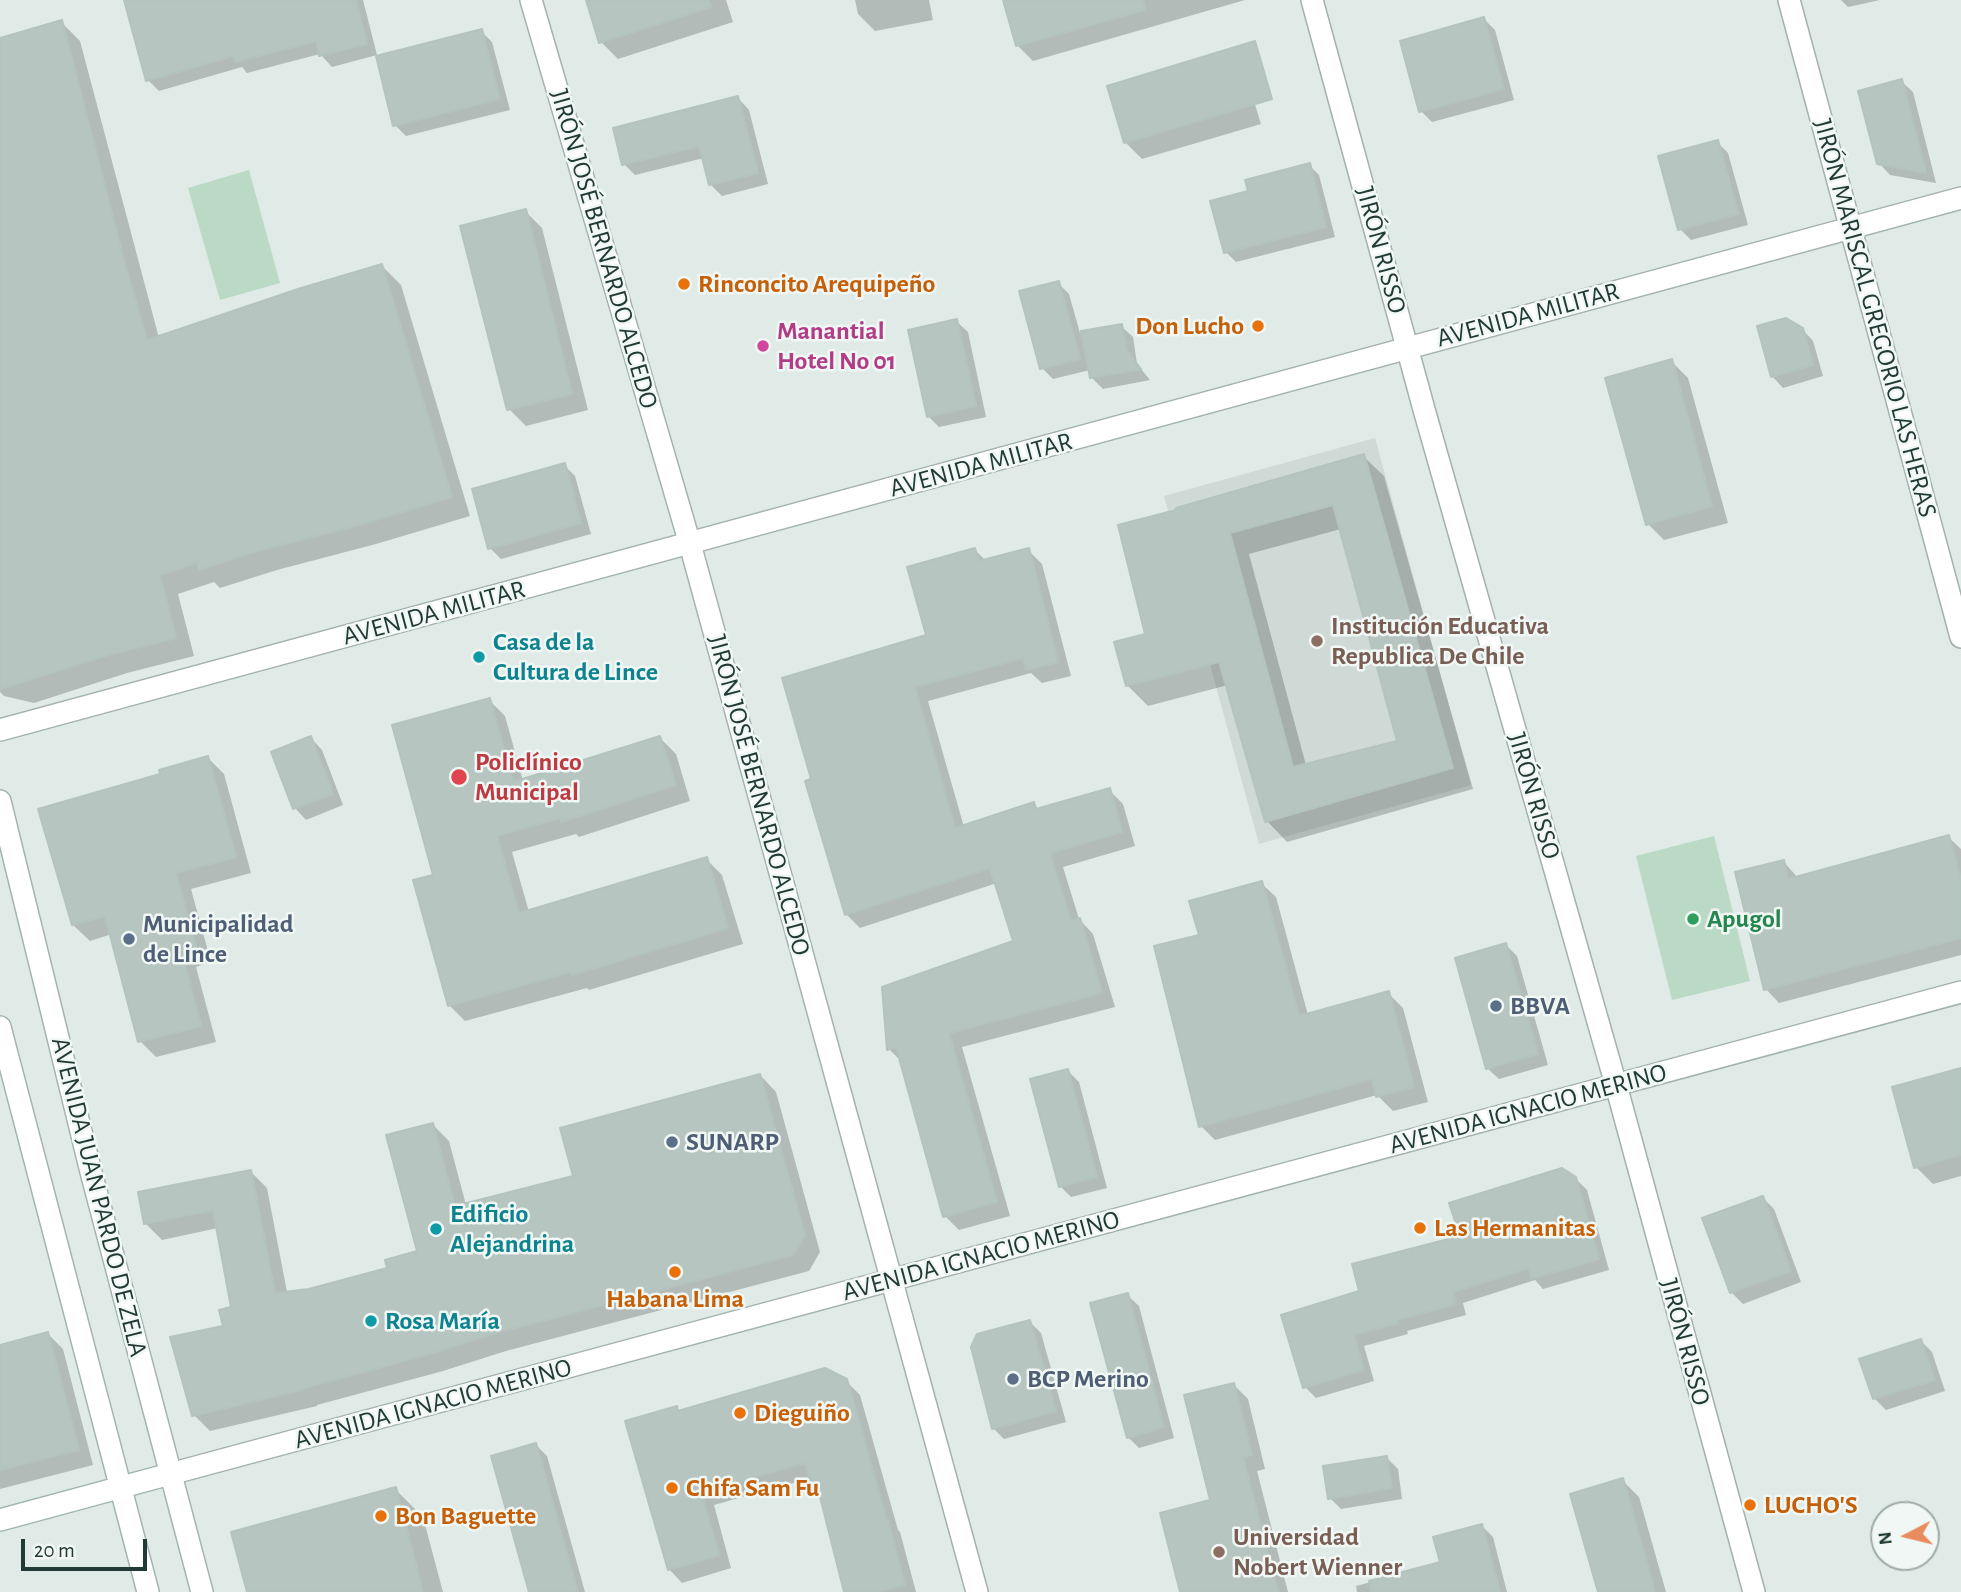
<!DOCTYPE html>
<html>
<head>
<meta charset="utf-8">
<style>
  body { margin:0 }
  #map { position:relative; width:1961px; height:1592px; overflow:hidden; background:#e0eae7; font-family:"Alegreya Sans",sans-serif }
  canvas { display:block }
  .north { position:absolute; left:1870px; top:1501px; width:70px; height:70px; box-sizing:border-box; background:#f0f7f4; border:2px solid #9eaba8; border-radius:50%; rotate:263deg; font-size:19px; font-weight:700; line-height:28px; text-align:center; color:#223a35 }
  .north::after { content:''; display:block; margin:auto; width:24px; height:32px; background:#ea8b5e; clip-path:polygon(50% 0,100% 100%,50% 72%,0 100%) }
  .scale { position:absolute; left:21px; top:1539px; width:126px; height:32px; box-sizing:border-box; border:4px solid #223a35; border-top:0; padding-left:9px; font-size:21px; line-height:24px; white-space:nowrap; color:#223a35; -webkit-text-stroke:5px #f0f7f4; paint-order:stroke }
</style>
</head>
<body>
<div id="map">
<canvas width="1961" height="1592"></canvas>
<div class="north">N</div>
<div class="scale">20 m</div>
</div>
<script>
const g = document.querySelector('canvas').getContext('2d');
g.lineJoin = 'round';
function paint(path, color) { g.fillStyle = color; g.fill(path, 'evenodd'); }
const shape = rows => new Path2D(rows.map(r => 'M' + r).join(''));
function strokePath(path, color, width, dash) { g.strokeStyle = color; g.lineWidth = width; g.lineCap = dash ? 'butt' : 'round'; g.setLineDash(dash || []); g.stroke(path); }
function write(font, color, halo, rows, align = 'center') {
  g.font = font + ' "Alegreya Sans",sans-serif'; g.lineWidth = 5; g.setLineDash([]); g.textBaseline = 'middle'; g.strokeStyle = halo; g.fillStyle = color; for (const [text, x, y, turn = 0] of rows) {
    g.save(); g.translate(x, y); g.rotate((+turn || 0) * Math.PI / 180); g.textAlign = isNaN(turn) ? turn : align; if (halo) g.strokeText(text, 0, 0); g.fillText(text, 0, 0); g.restore();
  }
}
const built = shape([
  [1375,438,1471,785,1259,844,1164,496]
]);
const green = shape([
  [249,170,280,283,220,300,188,188],
  [1714,836,1750,981,1672,1000,1636,856]
]);
const shadow = shape([
  [125,0,363,0,377,55,332,67,320,54,247,73,242,67,159,91,148,80],
  [587,0,726,0,733,22,618,59,601,42],
  [855,0,929,0,933,20,875,31,858,14],
  [1028,0,1245,0,1033,61,1018,46],
  [1841,0,1880,0,1848,7],
  [1484,19,1495,30,1514,100,1432,122,1421,111],
  [61,22,80,41,159,338,382,266,401,285,470,516,376,544,277,570,220,588,214,582,178,594,194,656,127,673,34,703,4,696,0,692,0,40],
  [481,31,492,42,510,110,406,136,395,125],
  [1244,68,1261,124,1142,159,1125,142],
  [1901,81,1913,92,1936,183,1890,175,1879,163],
  [738,98,749,110,768,184,722,196,711,185,704,158,635,175,624,164],
  [1717,142,1728,153,1748,225,1691,240,1680,229],
  [1309,165,1319,175,1335,237,1236,262,1226,252],
  [525,211,542,228,588,410,526,426,509,409],
  [1058,283,1069,294,1080,333,1121,326,1133,337,1137,364,1150,380,1103,389,1091,377,1090,370,1053,379,1042,368],
  [956,321,968,332,986,417,939,427,928,416],
  [1802,329,1813,341,1823,376,1783,388,1772,376],
  [1671,361,1688,378,1728,523,1664,540,1648,524],
  [1363,456,1384,476,1473,789,1287,842,1267,821,1228,685,1148,706,1127,685,1147,636,1178,511],
  [1341,529,1399,742,1306,765,1249,554],
  [564,465,575,476,591,534,501,559,490,548],
  [975,550,986,561,1028,550,1042,564,1071,676,1042,683,1031,673,928,701,964,827,1034,804,1039,810,1109,790,1123,804,1135,846,1063,867,1079,919,1093,934,1115,1007,962,1047,1010,1216,959,1230,945,1216,902,1062,889,1049,1016,942,997,883,860,928,846,914,813,780,929,637],
  [489,700,505,716,523,781,660,738,676,754,690,801,579,837,576,834,512,852,529,912,706,859,722,875,743,944,589,990,587,988,465,1021,449,1005,436,876],
  [311,738,322,750,343,805,306,820,295,808,273,753],
  [208,758,224,774,251,873,191,889,211,962,196,967,216,1042,156,1057,140,1041,112,934,90,941,73,925,162,775],
  [1948,837,1961,849,1961,955,1779,1003,1766,989,1784,862,1798,878],
  [1261,883,1276,897,1308,1015,1388,993,1403,1008,1428,1102,1393,1111,1377,1095,1215,1140,1201,1126,1201,936],
  [1506,945,1517,956,1548,1065,1499,1079,1487,1068],
  [1961,1070,1961,1176,1933,1184,1916,1167],
  [1068,1071,1079,1082,1107,1188,1071,1197,1060,1186],
  [760,1075,776,1092,820,1252,809,1271,506,1351,443,1371,317,1405,317,1406,210,1431,194,1415,233,1308,218,1228,162,1240,145,1223,251,1172,267,1188,288,1297,389,1269,419,1252,433,1125,449,1141,466,1205,575,1178],
  [1575,1178,1587,1190,1609,1270,1543,1289,1535,1280,1463,1303,1466,1315,1407,1331,1408,1334,1364,1346,1374,1381,1316,1398,1305,1387,1361,1293],
  [1763,1198,1774,1209,1801,1282,1743,1304,1731,1292],
  [1127,1295,1139,1306,1174,1438,1139,1448,1128,1437],
  [1030,1322,1041,1333,1066,1422,1004,1439,993,1428],
  [48,1334,63,1349,93,1465,0,1489,0,1346],
  [1921,1341,1932,1352,1945,1391,1886,1410,1874,1398],
  [846,1381,860,1395,898,1530,900,1532,916,1592,846,1592,819,1489,812,1482,811,1478,714,1505,731,1568,682,1583,669,1569,676,1408,681,1412],
  [1234,1385,1248,1399,1265,1469,1257,1471,1288,1592,1182,1592,1212,1501],
  [536,1445,547,1456,585,1592,531,1592],
  [1387,1458,1398,1469,1402,1499,1341,1509,1330,1498],
  [1622,1480,1639,1497,1666,1592,1599,1592],
  [395,1489,423,1517,443,1592,249,1592],
  [1482,1526,1493,1537,1507,1592,1357,1592,1356,1586,1442,1563]
]);
const building = shape([
  [124,0,356,0,367,44,319,56,316,41,235,62,233,56,146,81,124,0],
  [586,0,709,0,711,7,599,43,586,0],
  [1003,0,1143,0,1145,10,1016,46,1003,0],
  [1484,17,1504,89,1419,112,1400,41,1484,17],
  [62,20,125,264,147,340,298,289,382,264,452,497,356,526,257,551,199,570,197,563,160,575,176,638,108,655,0,689,0,38,62,20],
  [482,29,500,99,393,126,376,56,482,29],
  [1255,41,1272,99,1124,143,1107,86,1255,41],
  [1902,79,1926,173,1877,164,1858,91,1902,79],
  [738,96,758,173,709,185,699,146,622,165,613,128,738,96],
  [1718,140,1738,214,1678,230,1658,156,1718,140],
  [1310,163,1326,227,1224,253,1210,201,1248,191,1245,180,1310,163],
  [526,209,572,394,507,410,460,226,526,209],
  [1059,281,1080,359,1040,369,1019,291,1059,281],
  [1786,318,1803,328,1813,365,1771,377,1757,326,1786,318],
  [957,319,976,406,927,417,908,330,957,319],
  [1122,324,1127,351,1141,369,1090,378,1081,331,1122,324],
  [1672,359,1712,506,1646,525,1605,378,1672,359],
  [1364,454,1453,768,1265,822,1219,662,1126,686,1114,642,1145,634,1118,525,1176,510,1176,508,1364,454],
  [1333,505,1397,741,1293,767,1230,533,1333,505],
  [565,463,581,523,488,549,472,489,565,463],
  [975,548,979,561,1029,548,1058,662,1026,670,1023,658,915,687,955,828,1034,802,1036,809,1110,788,1122,832,1050,853,1071,921,1080,918,1102,993,949,1033,997,1202,943,1217,896,1047,887,1050,882,987,1013,941,990,868,845,915,805,781,811,779,782,678,926,635,907,567,975,548],
  [490,698,513,782,660,736,676,785,561,822,560,818,497,836,519,913,707,857,728,928,572,975,571,972,448,1006,413,880,433,875,392,725,490,698],
  [311,736,333,794,293,809,271,752,311,736],
  [208,756,236,857,176,873,196,946,181,951,201,1026,138,1042,105,916,72,925,38,809,160,774,159,770,208,756],
  [1949,835,1961,879,1961,938,1764,990,1735,872,1784,860,1788,879,1949,835],
  [1262,881,1299,1016,1389,991,1414,1087,1376,1097,1372,1079,1199,1127,1154,946,1199,935,1189,901,1262,881],
  [1506,943,1538,1054,1486,1069,1455,958,1506,943],
  [1961,1068,1961,1155,1914,1168,1892,1087,1961,1068],
  [1068,1069,1097,1177,1059,1187,1030,1079,1068,1069],
  [760,1074,805,1235,793,1255,489,1335,426,1355,301,1389,302,1390,192,1416,170,1337,223,1326,219,1310,231,1307,213,1210,144,1224,138,1192,251,1170,275,1293,309,1289,387,1268,385,1260,417,1251,386,1135,433,1123,455,1206,573,1176,560,1128,760,1074],
  [1562,1168,1576,1177,1599,1259,1531,1279,1529,1268,1453,1292,1456,1304,1397,1320,1398,1323,1354,1335,1364,1370,1303,1388,1281,1315,1359,1291,1352,1264,1460,1236,1449,1203,1562,1168],
  [1763,1196,1791,1271,1730,1293,1702,1218,1763,1196],
  [1128,1293,1164,1427,1127,1438,1090,1303,1128,1293],
  [1030,1320,1056,1411,992,1429,971,1347,977,1334,1030,1320],
  [48,1332,79,1450,0,1470,0,1345,48,1332],
  [1921,1339,1935,1380,1873,1399,1859,1359,1921,1339],
  [825,1368,847,1379,886,1517,887,1517,905,1585,877,1592,844,1592,816,1481,811,1483,805,1463,701,1492,719,1555,668,1570,625,1421,677,1406,678,1411,825,1368],
  [1234,1383,1252,1455,1243,1457,1278,1592,1180,1592,1160,1513,1210,1500,1184,1395,1234,1383],
  [536,1443,578,1592,529,1592,491,1456,536,1443],
  [1387,1456,1392,1488,1328,1499,1323,1466,1387,1456],
  [1623,1478,1655,1592,1598,1592,1570,1494,1623,1478],
  [396,1487,423,1592,247,1592,231,1532,396,1487],
  [1482,1524,1500,1592,1371,1592,1369,1581,1440,1562,1433,1537,1482,1524]
]);
const street = shape([
  [531,0,690,544,977,1592],
  [1312,0,1425,413,1616,1085,1754,1592],
  [1789,0,1961,637],
  [0,730,1961,198],
  [170,1474,1961,992]
]);
const secondary = shape([
  [0,801,91,1172,202,1592],
  [0,1027,148,1592],
  [0,1520,170,1474]
]);
const markers = [
  [684,284,7,"#e8710a"],
  [1258,326,7,"#e8710a"],
  [763,346,7,"#d1479c"],
  [1317,641,7,"#8d6e63"],
  [479,657,7,"#0f9aa8"],
  [459,777,9,"#e0444e"],
  [1693,919,7,"#2e9e5b"],
  [129,939,7,"#5c6f8a"],
  [1496,1006,7,"#5c6f8a"],
  [672,1142,7,"#5c6f8a"],
  [1420,1228,7,"#e8710a"],
  [436,1229,7,"#0f9aa8"],
  [675,1272,7,"#e8710a"],
  [371,1321,7,"#0f9aa8"],
  [1013,1379,7,"#5c6f8a"],
  [740,1413,7,"#e8710a"],
  [672,1488,7,"#e8710a"],
  [1750,1505,7,"#e8710a"],
  [381,1516,7,"#e8710a"],
  [1219,1552,7,"#8d6e63"]
];
const streetNames = [
  ["JIRÓN JOSÉ BERNARDO ALCEDO",604,249,74],
  ["JIRÓN RISSO",1381,250,75],
  ["AVENIDA MILITAR",1528,315,-15],
  ["JIRÓN MARISCAL GREGORIO LAS HERAS",1875,318,75],
  ["AVENIDA MILITAR",981,465,-15],
  ["AVENIDA MILITAR",434,613,-15],
  ["JIRÓN JOSÉ BERNARDO ALCEDO",759,795,75],
  ["JIRÓN RISSO",1534,796,74],
  ["AVENIDA IGNACIO MERINO",1528,1109,-15],
  ["AVENIDA JUAN PARDO DE ZELA",99,1197,76],
  ["AVENIDA IGNACIO MERINO",981,1256,-15],
  ["JIRÓN RISSO",1685,1342,75],
  ["AVENIDA IGNACIO MERINO",433,1404,-15]
];
const foodNames = [
  ["Rinconcito Arequipeño",698,284],
  ["Don Lucho",1244,326,"right"],
  ["Las Hermanitas",1434,1228],
  ["Habana Lima",675,1299,"center"],
  ["Dieguiño",754,1413],
  ["Chifa Sam Fu",686,1488],
  ["LUCHO'S",1764,1505],
  ["Bon Baguette",395,1516]
];
const hotelNames = [
  ["Manantial",777,331],
  ["Hotel No 01",777,361]
];
const educationNames = [
  ["Institución Educativa",1331,626],
  ["Republica De Chile",1331,656],
  ["Universidad",1233,1537],
  ["Nobert Wienner",1233,1567]
];
const cultureNames = [
  ["Casa de la",493,642],
  ["Cultura de Lince",493,672],
  ["Edificio",450,1214],
  ["Alejandrina",450,1244],
  ["Rosa María",385,1321]
];
const healthNames = [
  ["Policlínico",475,762],
  ["Municipal",475,792]
];
const leisureNames = [
  ["Apugol",1707,919]
];
const serviceNames = [
  ["Municipalidad",143,924],
  ["de Lince",143,954],
  ["BBVA",1510,1006],
  ["SUNARP",686,1142],
  ["BCP Merino",1027,1379]
];
paint(built, '#cfdad6');
paint(green, '#badac5');
paint(shadow, '#0003');
paint(building, '#b6c5c0');
strokePath(building, '#b3c3be', 2);
strokePath(street, '#a3b2ae', 24);
strokePath(secondary, '#a0b5af', 24);
strokePath(street, '#fff', 21);
strokePath(secondary, '#fff', 21);
for (const [x, y, r, color] of markers) { const dot = new Path2D(); dot.arc(x, y, r, 0, 2 * Math.PI); g.fillStyle = color; g.fill(dot); strokePath(dot, '#f0f7f4', 2.5); }
write('26px', '#223a35', '#f0f7f4', streetNames);
write('bold 26px', '#c56008', '#f0f7f4', foodNames, 'left');
write('bold 26px', '#b23c85', '#f0f7f4', hotelNames, 'left');
write('bold 26px', '#785e54', '#f0f7f4', educationNames, 'left');
write('bold 26px', '#0d838f', '#f0f7f4', cultureNames, 'left');
write('bold 26px', '#be3a42', '#f0f7f4', healthNames, 'left');
write('bold 26px', '#27864d', '#f0f7f4', leisureNames, 'left');
write('bold 26px', '#4e5e75', '#f0f7f4', serviceNames, 'left');
</script>
</body>
</html>
